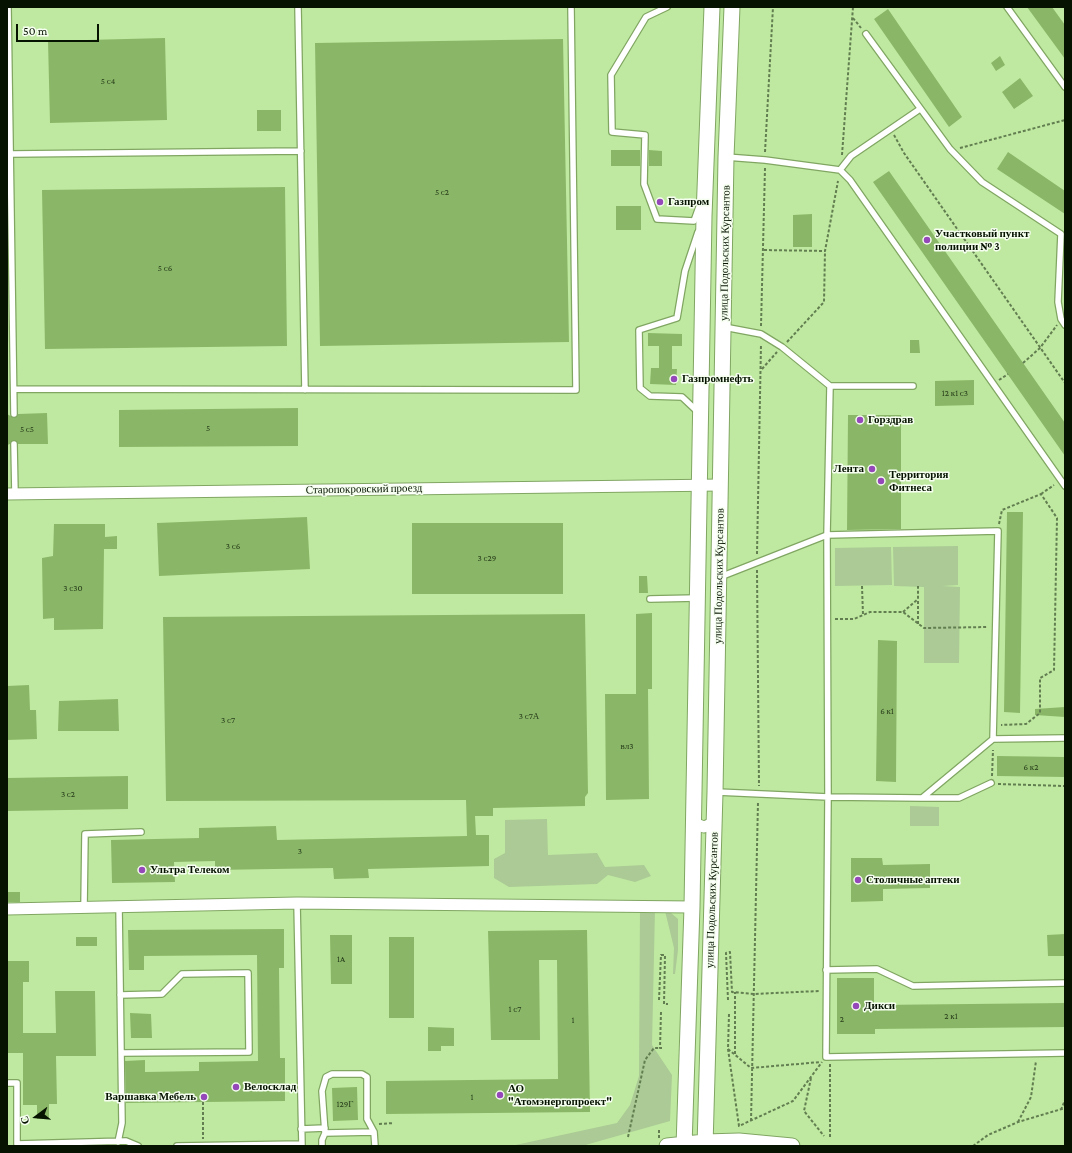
<!DOCTYPE html>
<html>
<head>
<meta charset="utf-8">
<style>
  body { margin:0 }
  #map { position:relative; width:1072px; height:1153px; overflow:hidden; background:#bfe9a1; font-family:"Crimson Pro",serif }
  canvas { display:block }
  .frame { position:absolute; inset:0; border:8px solid #061300; pointer-events:none }
  .north { position:absolute; left:16px; top:1097px; width:40px; height:40px; -webkit-text-stroke:3px #f5feef; paint-order:stroke; rotate:254deg; font-size:11px; font-weight:700; line-height:16px; text-align:center; color:#061300 }
  .north::after { content:''; display:block; margin:auto; width:14px; height:18px; background:#061300; clip-path:polygon(50% 0,100% 100%,50% 72%,0 100%) }
  .scale { position:absolute; left:16px; top:24px; width:83px; height:18px; box-sizing:border-box; border:2px solid #061300; border-top:0; padding-left:5px; font-size:12px; line-height:14px; white-space:nowrap; color:#061300; -webkit-text-stroke:3px #f5feef; paint-order:stroke }
</style>
</head>
<body>
<div id="map">
<canvas width="1072" height="1153"></canvas>
<div class="frame"></div>
<div class="north">С</div>
<div class="scale">50 m</div>
</div>
<script>
const g = document.querySelector('canvas').getContext('2d');
g.lineJoin = 'round';
function paint(path, color) { g.fillStyle = color; g.fill(path, 'evenodd'); }
const shape = rows => new Path2D(rows.map(r => 'M' + r).join(''));
function strokePath(path, color, width, dash) { g.strokeStyle = color; g.lineWidth = width; g.lineCap = dash ? 'butt' : 'round'; g.setLineDash(dash || []); g.stroke(path); }
function write(font, color, halo, rows, align = 'center') {
  g.font = font + ' "Crimson Pro",serif'; g.lineWidth = 3; g.setLineDash([]); g.textBaseline = 'middle'; g.strokeStyle = halo; g.fillStyle = color; for (const [text, x, y, turn = 0] of rows) {
    g.save(); g.translate(x, y); g.rotate((+turn || 0) * Math.PI / 180); g.textAlign = isNaN(turn) ? turn : align; if (halo) g.strokeText(text, 0, 0); g.fillText(text, 0, 0); g.restore();
  }
}
const green = shape([
  [958,546,958,585,942,586,960,587,959,663,924,663,924,587,894,586,893,547],
  [891,547,892,585,835,586,835,548],
  [910,806,939,807,939,826,910,826],
  [547,819,548,855,597,853,605,867,644,865,651,876,635,882,608,875,597,884,509,887,494,878,494,859,505,853,505,820],
  [640,906,655,909,652,1045,672,1075,670,1121,582,1146,511,1146,617,1123,630,1105,639,1076],
  [665,911,671,913,678,919,678,950,675,974,673,974,674,948]
]);
const building = shape([
  [1027,7,1052,7,1065,25,1065,59],
  [888,9,962,117,949,127,874,19],
  [165,38,167,120,50,123,48,41],
  [563,39,569,342,320,346,315,43],
  [1000,56,1005,65,996,71,991,63],
  [1020,78,1033,96,1014,109,1002,92],
  [257,110,281,110,281,131,257,131],
  [611,150,640,150,640,166,611,166],
  [649,150,662,151,662,166,649,166],
  [1008,152,1065,191,1065,214,997,169],
  [889,171,1065,423,1065,456,873,182],
  [285,187,287,346,45,349,42,190],
  [616,206,641,206,641,230,616,230],
  [812,214,812,247,793,247,793,215],
  [648,333,682,334,682,346,672,346,672,369,677,369,676,385,650,384,651,368,659,368,659,346,648,346],
  [910,340,919,340,920,353,910,353],
  [974,380,974,405,935,406,935,381],
  [298,408,298,446,119,447,119,410],
  [47,413,48,444,18,444,14,440,12,441,10,444,7,445,7,414,14,418,18,414],
  [848,415,901,415,901,529,847,530],
  [1007,512,1023,512,1020,713,1004,712],
  [307,517,310,569,159,576,157,523],
  [412,523,563,523,563,594,412,594],
  [54,524,105,524,105,537,117,536,117,549,104,549,103,629,54,630,54,618,43,619,42,558,53,556],
  [639,576,647,576,648,593,639,593],
  [652,613,652,689,648,689,649,799,606,800,605,694,636,694,636,614],
  [585,614,588,793,585,797,585,806,493,808,493,816,475,816,476,835,489,835,489,866,368,869,369,878,334,879,333,868,215,870,215,861,174,862,175,882,112,883,111,840,199,838,199,828,276,826,277,840,467,836,466,800,166,801,163,617],
  [878,640,897,641,896,782,876,781],
  [29,685,30,710,36,710,37,739,7,740,7,686],
  [118,699,119,731,58,731,59,701],
  [1065,707,1065,717,1035,715,1035,709],
  [997,756,1065,757,1065,777,997,776],
  [128,776,128,809,7,811,7,778],
  [851,858,882,858,883,865,930,864,930,888,883,889,883,901,851,902],
  [7,892,20,892,20,902,7,902],
  [284,929,284,968,279,968,280,1058,285,1058,285,1101,126,1103,125,1061,145,1060,145,1072,199,1071,199,1062,258,1061,257,955,144,956,144,970,129,970,128,930],
  [587,930,590,1112,386,1114,386,1081,558,1079,557,960,539,960,540,1040,491,1040,488,931],
  [1065,934,1065,956,1048,956,1047,935],
  [330,935,352,935,352,984,331,984],
  [76,937,97,937,97,946,76,946],
  [389,937,414,937,414,1018,389,1018],
  [8,961,29,961,29,982,23,982,23,1033,56,1033,55,991,95,991,96,1056,56,1056,57,1104,49,1104,49,1118,37,1119,37,1105,23,1105,23,1053,7,1053],
  [837,978,874,978,874,1005,1065,1003,1065,1027,875,1029,875,1034,837,1034],
  [130,1013,151,1014,152,1038,131,1038],
  [428,1027,454,1028,454,1046,441,1046,441,1051,428,1051],
  [357,1087,358,1120,333,1121,332,1088]
]);
const path = shape([
  [853,18,861,28],
  [894,135,904,153,1065,383],
  [960,148,1065,120],
  [765,152,773,7],
  [842,155,853,7],
  [764,250,825,251,838,181],
  [761,326,765,168],
  [787,342,824,302,825,251],
  [1023,363,1040,348,1057,325],
  [762,369,777,352],
  [999,380,1008,374],
  [1041,494,1054,485],
  [999,524,1002,510,1041,494,1057,518,1054,670,1040,678,1040,713,1026,724,1001,725],
  [757,554,761,344],
  [757,570,759,786],
  [862,586,863,615],
  [903,612,918,599,918,586],
  [835,619,854,619,870,612,903,612,924,628,987,627],
  [918,624,918,599],
  [992,776,993,750],
  [998,784,1065,786],
  [659,1000,661,955,665,955,664,1004,668,1004],
  [728,1000,726,953,730,952,732,992,754,994,819,991],
  [661,1012,660,1048,662,1048],
  [729,1014,728,1049,751,1068,821,1062],
  [728,1049,739,1126,793,1101,822,1062],
  [735,1054,735,992],
  [811,1078,804,1111,824,1136],
  [203,1102,203,1139],
  [1061,1110,1065,1100],
  [751,1121,758,802],
  [1018,1122,1031,1097,1036,1061],
  [379,1124,394,1123],
  [628,1137,645,1060,654,1048,660,1048],
  [830,1137,830,1064],
  [659,1138,659,1129],
  [973,1146,988,1135,1018,1122,1065,1108]
]);
const lane = shape([
  [8,7,14,414],
  [298,7,305,390],
  [667,7,646,17,611,75,612,132,645,135,644,184,657,219,694,221,699,207],
  [1007,7,1065,87],
  [866,34,950,149,982,182,1061,234,1058,302,1061,319,1065,325],
  [11,154,301,151],
  [726,157,765,160,840,170,850,180,1065,486],
  [840,170,851,156,920,109],
  [698,232,685,271,677,318,639,330,640,388,650,396,682,397,698,412],
  [724,327,761,334,782,347,830,386,913,386],
  [14,389,576,390,571,7],
  [14,444,15,494],
  [998,531,993,739,922,798,828,797,827,535,998,531],
  [720,577,827,535,830,386],
  [650,599,697,598],
  [993,739,1065,738],
  [717,792,828,797,826,1057,1065,1053],
  [923,798,959,798,991,783],
  [297,903,302,1146],
  [84,907,85,834,141,832],
  [826,970,877,969,913,986,1065,983],
  [120,995,162,994,182,974,248,973,249,1052,121,1053],
  [7,1083,17,1083,17,1144,126,1141,138,1146],
  [301,1129,325,1128],
  [374,1132,325,1133,322,1091,326,1077,332,1074,362,1074,367,1077,367,1119,374,1132,375,1146],
  [118,1142,122,1123,119,907],
  [177,1146,302,1144],
  [322,1146,322,1140,325,1133]
]);
const street = shape([
  [7,494,721,485],
  [693,817,696,824,704,827,711,824,714,817],
  [7,909,297,903,692,907]
]);
const secondary = shape([
  [667,1146,705,1142,739,1141,792,1146],
  [684,1146,692,907,704,216,712,7],
  [705,1146,715,792,726,157,732,7]
]);
const markers = [
  [660,202,4,"#9448ba"],
  [927,240,4,"#9448ba"],
  [674,379,4,"#9448ba"],
  [860,420,4,"#9448ba"],
  [872,469,4,"#9448ba"],
  [881,481,4,"#9448ba"],
  [142,870,4,"#9448ba"],
  [858,880,4,"#9448ba"],
  [856,1006,4,"#9448ba"],
  [236,1087,4,"#9448ba"],
  [500,1095,4,"#9448ba"],
  [204,1097,4,"#9448ba"]
];
const numberNames = [
  ["5 с4",108,81],
  ["5 с2",442,192],
  ["5 с6",165,268],
  ["12 к1 с3",955,393],
  ["5",208,428],
  ["5 с5",27,429],
  ["3 с6",233,546],
  ["3 с29",487,558],
  ["3 с30",73,588],
  ["6 к1",887,711],
  ["3 с7А",529,716],
  ["3 с7",228,720],
  ["вл3",627,746],
  ["6 к2",1031,767],
  ["3 с2",68,794],
  ["3",300,851],
  ["1A",341,959],
  ["1 с7",515,1009],
  ["2 к1",951,1016],
  ["2",842,1019],
  ["1",573,1020],
  ["1",472,1097],
  ["129Г",345,1104]
];
const poiNames = [
  ["Газпром",668,202],
  ["Участковый пункт",935,234],
  ["полиции № 3",935,247],
  ["Газпромнефть",682,379],
  ["Горздрав",868,420],
  ["Лента",864,469,"right"],
  ["Территория",889,475],
  ["Фитнеса",889,488],
  ["Ультра Телеком",150,870],
  ["Столичные аптеки",866,880],
  ["Дикси",864,1006],
  ["Велосклад",244,1087],
  ["АО",508,1089],
  ["\"Атомэнергопроект\"",508,1102],
  ["Варшавка Мебель",196,1097,"right"]
];
const streetNames = [
  ["улица Подольских Курсантов",725,253,-89],
  ["Старопокровский проезд",364,489,-1],
  ["улица Подольских Курсантов",719,576,-89],
  ["улица Подольских Курсантов",712,900,-88]
];
paint(green, '#abca95');
paint(building, '#8ab767');
strokePath(lane, '#80a662', 8);
strokePath(street, '#80a662', 13);
strokePath(secondary, '#80a662', 17);
strokePath(path, '#627e50', 2, [3, 2]);
strokePath(lane, '#fff', 5.5);
strokePath(street, '#fff', 11);
strokePath(secondary, '#fff', 15);
for (const [x, y, r, color] of markers) { const dot = new Path2D(); dot.arc(x, y, r, 0, 2 * Math.PI); g.fillStyle = color; g.fill(dot); strokePath(dot, '#f5feef', 1.5); }
write('9px', '#273c1a', null, numberNames);
write('bold 11px', '#061300', '#f5feef', poiNames, 'left');
write('11px', '#061300', '#f5feef', streetNames);
</script>
</body>
</html>
